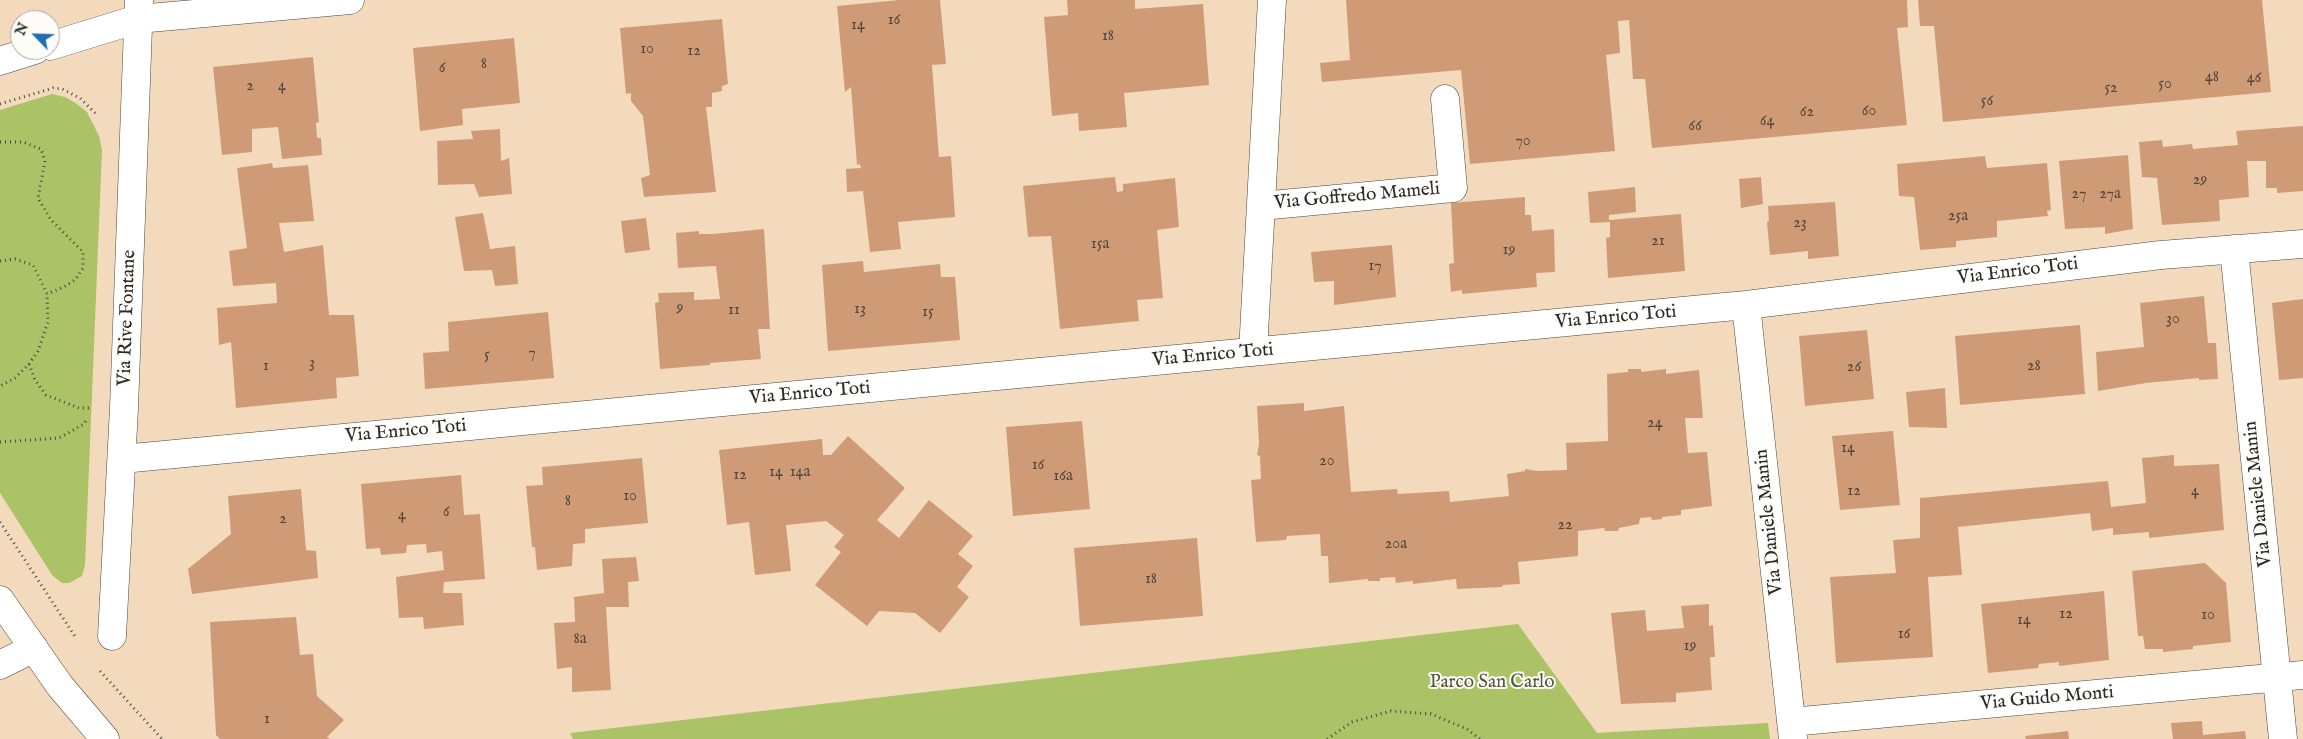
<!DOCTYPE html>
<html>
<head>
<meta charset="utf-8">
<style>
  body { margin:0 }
  #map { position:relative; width:2303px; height:739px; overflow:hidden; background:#f4dabd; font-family:"IM FELL English",serif }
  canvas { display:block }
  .north { position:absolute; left:10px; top:10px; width:50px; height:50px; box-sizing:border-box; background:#fdfcf7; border:1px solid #a9a8a5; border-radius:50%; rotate:294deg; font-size:14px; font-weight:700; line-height:20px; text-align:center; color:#2b2b2b }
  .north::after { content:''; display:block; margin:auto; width:18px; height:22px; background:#1f6fb2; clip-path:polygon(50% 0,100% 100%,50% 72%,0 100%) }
</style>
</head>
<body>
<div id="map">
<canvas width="2303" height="739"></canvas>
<div class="north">N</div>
</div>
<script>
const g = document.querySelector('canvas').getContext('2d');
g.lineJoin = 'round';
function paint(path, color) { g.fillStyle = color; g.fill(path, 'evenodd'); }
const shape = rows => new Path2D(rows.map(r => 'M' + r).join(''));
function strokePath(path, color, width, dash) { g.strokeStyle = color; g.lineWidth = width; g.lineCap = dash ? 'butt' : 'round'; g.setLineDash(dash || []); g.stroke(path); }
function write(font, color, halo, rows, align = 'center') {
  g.font = font + ' "IM FELL English",serif'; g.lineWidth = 4; g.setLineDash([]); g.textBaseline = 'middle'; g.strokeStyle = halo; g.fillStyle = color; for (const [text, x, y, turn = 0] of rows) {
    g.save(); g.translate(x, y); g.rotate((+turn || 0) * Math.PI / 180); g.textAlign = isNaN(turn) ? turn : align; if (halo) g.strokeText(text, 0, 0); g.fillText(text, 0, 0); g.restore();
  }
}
const green = shape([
  [52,94,65,97,77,104,87,112,99,136,102,150,85,565,82,576,69,583,62,583,52,575,0,493,0,110],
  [1518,624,1597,733,1768,723,1770,739,573,739,570,733]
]);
const building = shape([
  [899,0,940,0,946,64,932,65,939,157,951,156,955,217,898,222,901,249,870,252,863,191,847,192,846,169,861,168,860,164,857,165,851,87,845,92,837,6],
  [1067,0,1135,0,1135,9,1203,4,1209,85,1124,93,1127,127,1079,131,1078,113,1052,116,1044,17,1068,15],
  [1346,0,1907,0,1908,27,1897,28,1907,125,1652,148,1645,79,1633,79,1629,20,1618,21,1620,53,1606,55,1615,151,1470,164,1461,70,1322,82,1320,63,1350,60],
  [1918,0,2262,0,2271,92,1943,122,1934,26,1920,26],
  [722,19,728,84,722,86,722,91,712,93,712,107,706,107,716,192,644,197,641,178,650,175,643,116,631,101,631,93,626,94,620,28],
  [514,38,520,103,462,109,463,125,420,131,413,48],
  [313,57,319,122,316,123,317,138,321,138,322,155,282,159,278,127,252,129,252,152,222,155,213,67],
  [2303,126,2303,191,2277,193,2277,188,2266,188,2266,161,2247,161,2249,197,2219,200,2220,221,2162,225,2157,178,2142,177,2139,142,2162,140,2163,147,2192,144,2193,149,2238,145,2236,131],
  [500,129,501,161,509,158,512,194,479,197,474,184,438,185,437,141,473,139,471,131],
  [2128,155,2133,229,2105,234,2105,227,2065,229,2059,161],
  [1985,156,1987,168,2047,163,2051,210,2047,211,2048,216,1997,221,1997,237,1956,241,1956,247,1920,250,1914,197,1899,196,1897,164],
  [272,163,273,168,308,165,314,221,279,223,284,252,323,245,329,315,354,315,359,376,336,378,337,398,236,408,231,342,219,345,217,308,277,303,276,283,233,286,229,251,247,248,237,168],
  [1115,177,1117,192,1123,191,1123,184,1175,178,1179,227,1157,230,1163,298,1137,300,1139,321,1060,329,1051,236,1028,237,1023,186],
  [1761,177,1763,204,1741,208,1739,179],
  [1635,187,1636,212,1609,215,1609,220,1681,214,1685,271,1608,278,1606,238,1610,237,1610,222,1590,223,1588,192],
  [1525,197,1525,215,1531,215,1532,231,1554,229,1555,272,1536,273,1537,287,1462,294,1462,290,1451,292,1449,264,1454,263,1451,203],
  [1835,202,1839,256,1808,259,1808,251,1770,255,1767,222,1769,221,1768,206],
  [483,213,490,249,515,246,518,284,495,286,492,270,464,271,455,217],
  [646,218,650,250,625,253,621,221],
  [764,229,770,329,758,329,761,359,710,363,710,365,660,369,655,303,659,302,658,293,694,292,694,300,720,299,716,266,678,268,676,233,699,231,699,234,713,234],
  [1392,245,1396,297,1334,305,1334,281,1314,282,1311,252],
  [863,261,864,272,940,264,941,277,955,277,960,340,828,351,822,265],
  [2204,296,2208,343,2216,343,2218,379,2199,380,2199,378,2146,383,2098,391,2096,352,2144,347,2140,303],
  [2303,299,2303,378,2279,380,2272,303],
  [548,312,554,378,425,389,423,353,449,351,448,322],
  [2080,325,2085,394,1960,405,1955,336],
  [1867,330,1874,399,1805,406,1799,336],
  [1628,369,1641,369,1641,372,1666,369,1666,374,1699,370,1703,418,1685,418,1688,453,1707,452,1712,506,1681,510,1681,515,1662,517,1662,519,1652,520,1651,517,1640,518,1639,524,1619,528,1618,531,1605,531,1604,528,1578,531,1578,556,1518,562,1520,584,1503,585,1502,587,1457,589,1456,579,1413,584,1413,581,1396,583,1395,577,1380,578,1380,581,1368,581,1368,579,1329,583,1328,556,1321,556,1320,534,1287,536,1286,540,1256,542,1251,480,1261,479,1260,456,1257,455,1259,444,1257,406,1304,403,1304,411,1344,406,1351,492,1397,489,1398,494,1449,491,1450,502,1509,496,1507,474,1525,471,1525,469,1537,471,1567,470,1566,443,1608,441,1607,374,1628,372],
  [1945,388,1947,428,1909,427,1906,392],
  [1082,421,1090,509,1013,516,1006,427],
  [1893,431,1900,505,1840,510,1832,436],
  [848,436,905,488,877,520,899,538,929,500,973,536,958,554,973,566,957,587,969,597,940,633,915,613,879,611,867,626,815,585,841,552,834,547,844,535,826,521,786,525,791,571,755,575,749,522,727,525,719,450,822,439,823,455,831,455],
  [2174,455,2174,466,2219,464,2224,530,2149,538,2149,532,2113,535,2113,528,2092,531,2090,513,1958,527,1962,575,1928,577,1933,657,1836,663,1830,577,1896,573,1893,540,1920,538,1920,498,2108,481,2111,507,2146,503,2142,458],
  [642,458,648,523,585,529,585,543,573,544,572,566,537,570,535,547,532,547,526,486,543,485,542,467],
  [461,475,464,515,480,514,485,579,444,582,443,593,462,593,464,625,424,629,423,617,399,618,396,577,444,570,442,551,427,553,426,544,407,545,406,553,381,555,380,548,366,549,361,484],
  [301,489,306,550,316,551,318,578,192,594,188,569,231,534,228,496],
  [1197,538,1203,616,1080,626,1074,548],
  [636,557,639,581,628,582,629,607,606,607,611,690,572,692,572,667,557,669,554,623,575,622,574,597,604,593,602,559],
  [2205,563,2226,583,2231,642,2193,646,2193,649,2163,652,2163,649,2145,649,2143,636,2138,636,2132,571],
  [2104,591,2109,660,2059,666,2059,662,2039,664,2038,668,1988,673,1981,604],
  [1709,604,1709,626,1713,625,1715,657,1710,657,1712,690,1676,693,1676,702,1621,704,1611,613,1645,610,1647,631,1684,628,1681,606],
  [296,617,300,655,313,654,317,696,344,720,327,737,330,739,220,739,216,735,210,622],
  [2202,721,2203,735,2245,731,2246,739,2173,739,2171,723],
  [2068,731,2069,739,2026,739,2025,736]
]);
const path = shape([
  [0,104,53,88,62,89,80,98,98,116],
  [0,142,23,142,41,149,45,161,38,198,51,220,83,252,83,268,76,279,64,287,47,294],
  [0,261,15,259,33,265,47,294,48,322,38,351,29,364,15,378,0,386],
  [29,364,35,380,46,395,79,408,90,408],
  [0,442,59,438,84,424,87,418],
  [0,522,76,638],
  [100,671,162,739],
  [1327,739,1352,722,1391,711,1431,714,1467,729,1480,739]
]);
const minor = shape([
  [50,46,138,19,350,0],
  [0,61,35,50],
  [1261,206,1453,188,1445,99],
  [2234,249,2283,739],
  [1746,305,1793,739],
  [1253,352,1272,0],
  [122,459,1746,305,2161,255,2303,244],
  [0,600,60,686,105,739],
  [112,636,124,408,139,0],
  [0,665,34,648],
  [1791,722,2303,675]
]);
const numberNames = [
  ["16",894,21],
  ["14",858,26],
  ["18",1108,37],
  ["10",647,50],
  ["12",694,52],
  ["8",484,65],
  ["6",442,69],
  ["48",2212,78],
  ["46",2254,79],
  ["50",2165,85],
  ["2",250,87],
  ["4",282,87],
  ["52",2111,89],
  ["56",1987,102],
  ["60",1869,112],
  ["62",1807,113],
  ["64",1767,122],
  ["66",1695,127],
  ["70",1523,142],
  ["29",2200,181],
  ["27",2079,195],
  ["27a",2110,195],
  ["25a",1958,217],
  ["23",1800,224],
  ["21",1658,242],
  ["15a",1100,245],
  ["19",1509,251],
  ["17",1375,267],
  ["9",680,309],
  ["13",860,310],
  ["11",734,311],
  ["15",928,313],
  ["30",2173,320],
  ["7",532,354],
  ["5",487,356],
  ["3",312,364],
  ["1",266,367],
  ["28",2034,367],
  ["26",1854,368],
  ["24",1655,424],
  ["14",1848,449],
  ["20",1327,462],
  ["16",1038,466],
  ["14",776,473],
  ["14a",800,473],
  ["12",740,476],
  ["16a",1063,477],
  ["12",1854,492],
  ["4",2195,492],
  ["10",630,497],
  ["8",568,502],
  ["6",446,513],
  ["4",402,516],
  ["2",283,520],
  ["22",1565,526],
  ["20a",1396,545],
  ["18",1151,580],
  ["12",2066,615],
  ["10",2208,616],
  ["14",2024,621],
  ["16",1904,635],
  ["8a",580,640],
  ["19",1690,647],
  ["1",267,720]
];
const streetNames = [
  ["Via Goffredo Mameli",1357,197,-5],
  ["Via Enrico Toti",2018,272,-7],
  ["Via Rive Fontane",128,318,-88],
  ["Via Enrico Toti",1616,318,-5],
  ["Via Enrico Toti",1213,356,-5],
  ["Via Enrico Toti",810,394,-5],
  ["Via Enrico Toti",406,432,-5],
  ["Via Daniele Manin",2259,494,-96],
  ["Via Daniele Manin",1770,522,-96],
  ["Via Guido Monti",2047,699,-5]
];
const parkNames = [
  ["Parco San Carlo",1492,683]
];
paint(green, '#acc267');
paint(building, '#cf9b76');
strokePath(minor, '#494541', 29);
strokePath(path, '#494541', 3, [1, 4]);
strokePath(minor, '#fff', 28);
write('16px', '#54473e', null, numberNames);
write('19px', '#2b2b2b', '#fdfcf7', streetNames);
write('19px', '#52583d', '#fdfcf7', parkNames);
</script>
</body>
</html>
